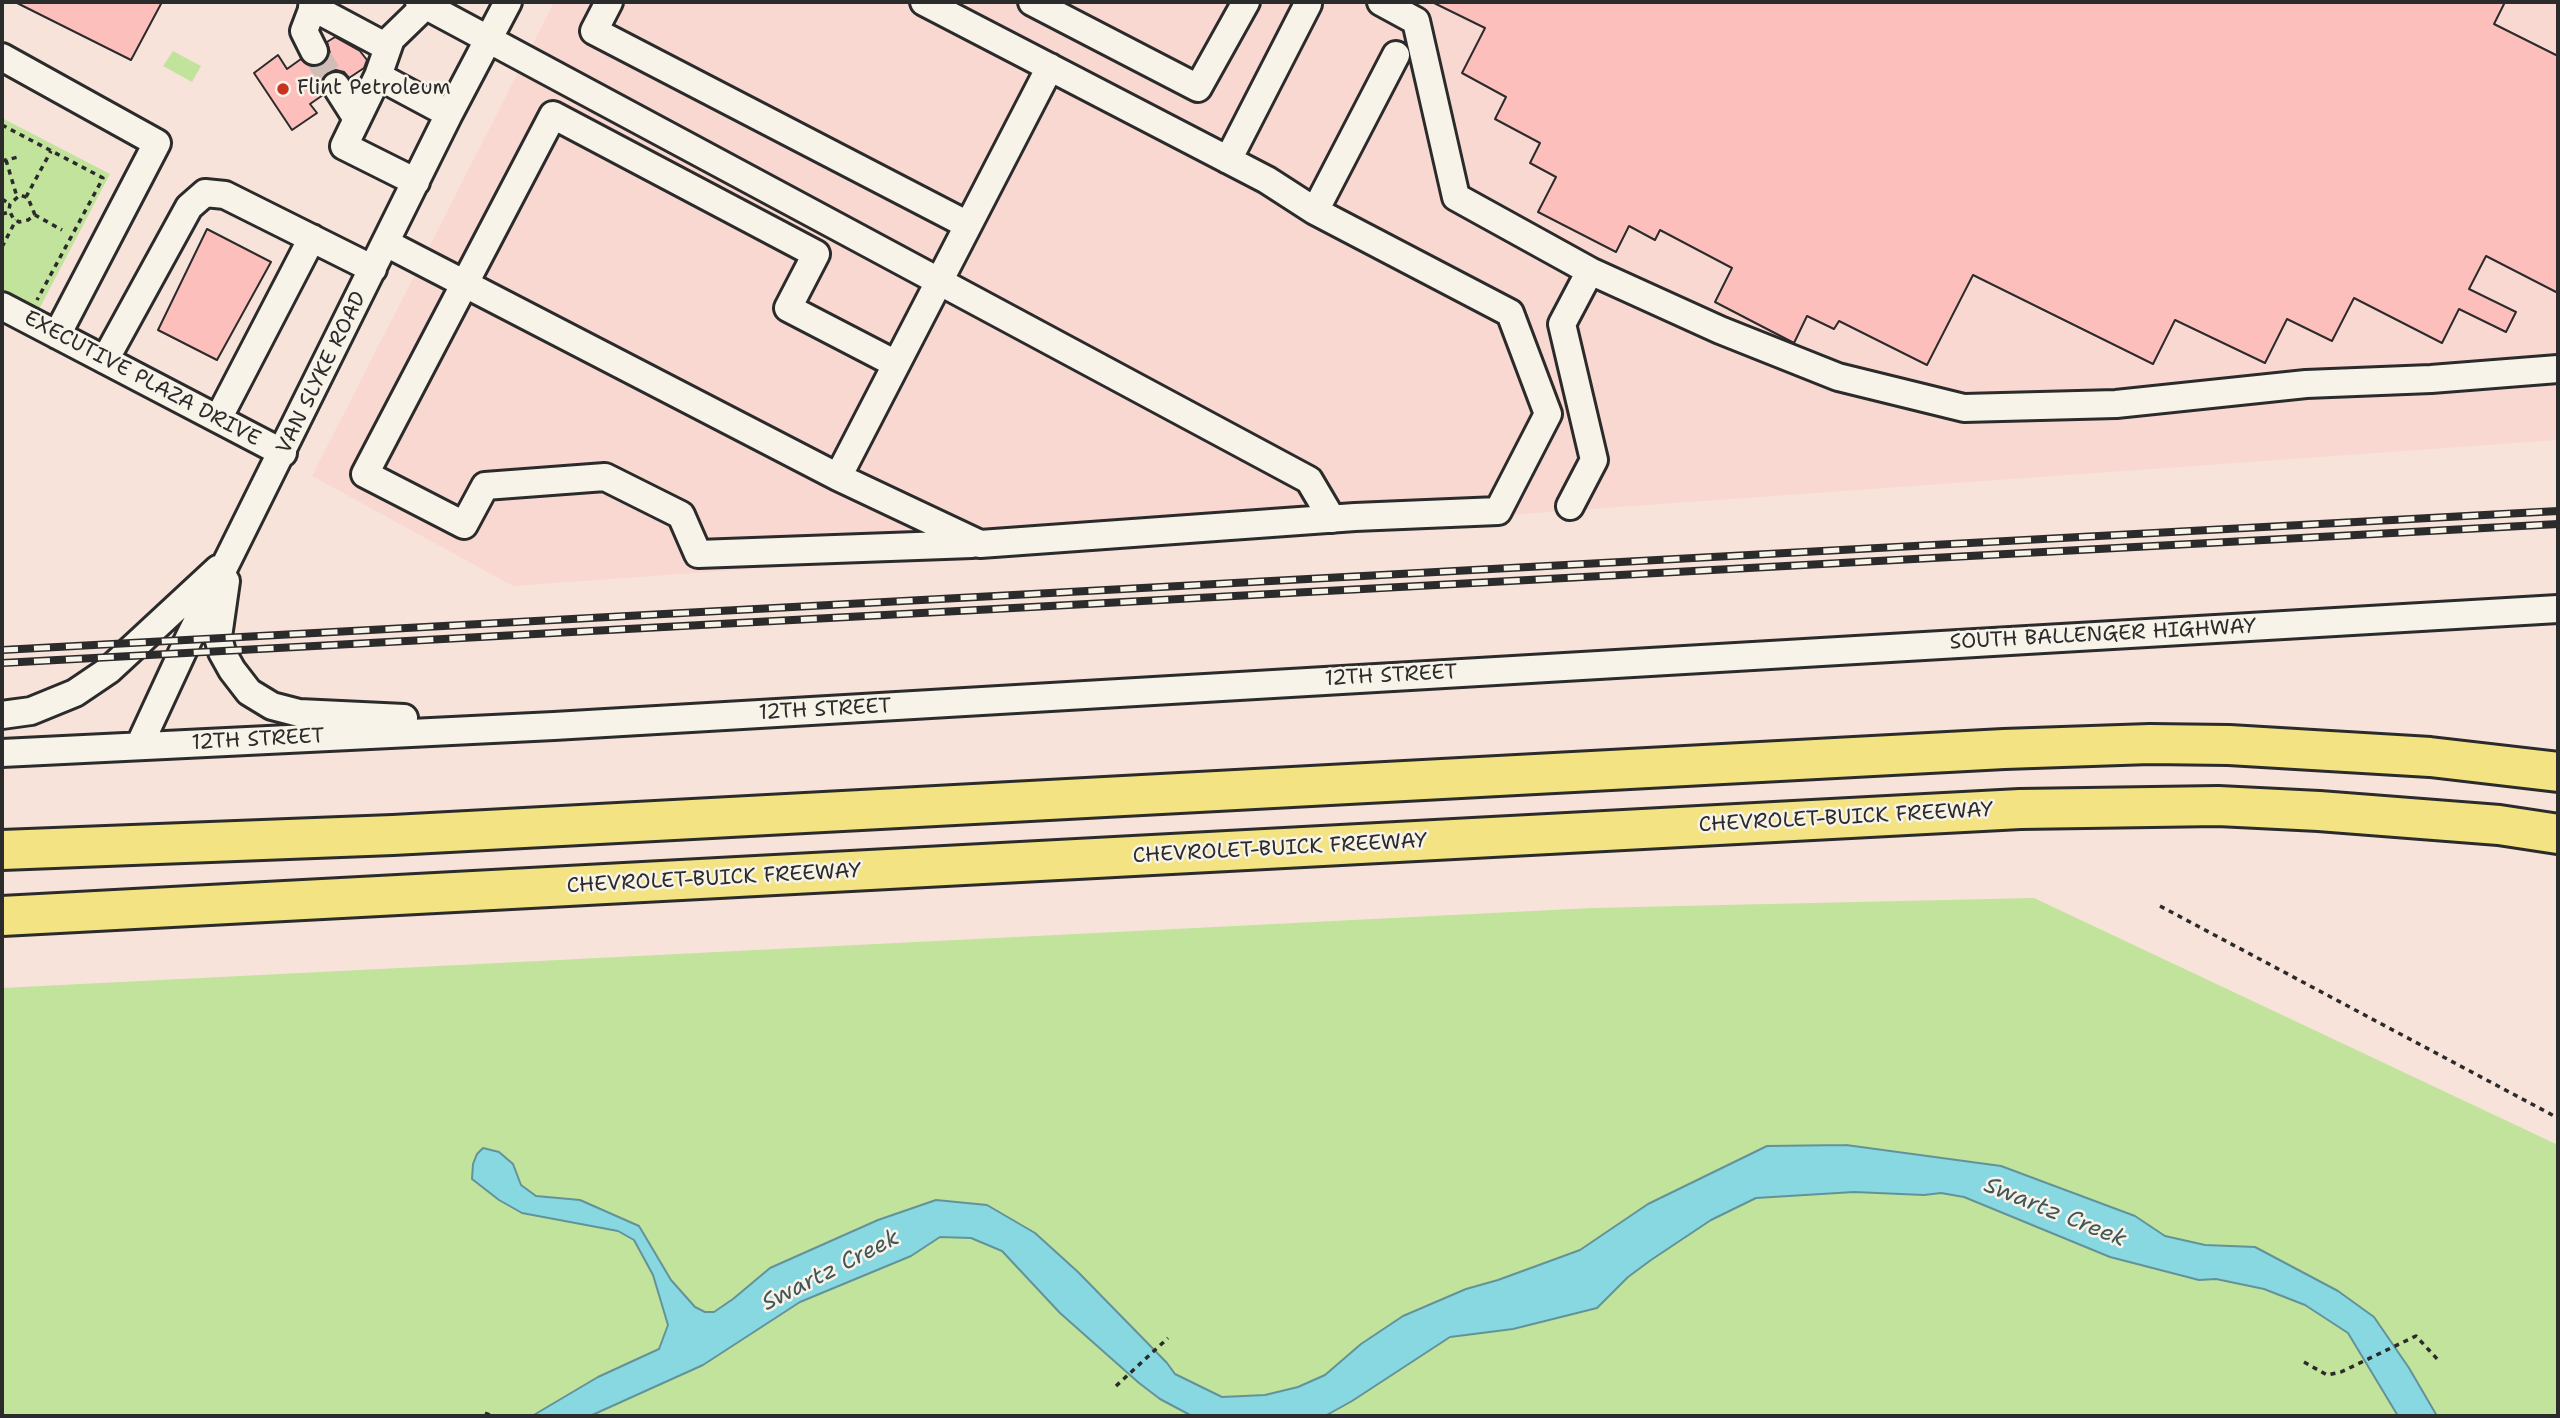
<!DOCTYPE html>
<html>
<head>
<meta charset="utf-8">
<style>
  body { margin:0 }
  #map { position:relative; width:2560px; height:1418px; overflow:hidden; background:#f8e3db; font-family:"Shantell Sans",sans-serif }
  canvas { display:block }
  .frame { position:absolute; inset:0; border:4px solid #2b2b2b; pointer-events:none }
</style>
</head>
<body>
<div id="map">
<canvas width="2560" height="1418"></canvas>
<div class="frame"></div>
</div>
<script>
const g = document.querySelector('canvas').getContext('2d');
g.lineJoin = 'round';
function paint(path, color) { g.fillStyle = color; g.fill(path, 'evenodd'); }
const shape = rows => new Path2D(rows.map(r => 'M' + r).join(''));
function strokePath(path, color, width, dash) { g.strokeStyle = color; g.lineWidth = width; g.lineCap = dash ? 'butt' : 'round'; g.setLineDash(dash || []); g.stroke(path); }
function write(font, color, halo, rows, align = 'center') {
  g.font = font + ' "Shantell Sans",sans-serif'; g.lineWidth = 5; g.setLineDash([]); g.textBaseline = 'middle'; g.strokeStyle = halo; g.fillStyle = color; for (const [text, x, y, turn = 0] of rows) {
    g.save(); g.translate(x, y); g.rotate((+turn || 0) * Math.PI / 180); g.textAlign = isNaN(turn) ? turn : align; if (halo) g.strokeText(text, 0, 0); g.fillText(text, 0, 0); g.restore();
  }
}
const built = shape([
  [554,2,2558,2,2558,440,513,586,312,476]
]);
const green = shape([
  [173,51,201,66,192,82,163,66],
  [2,118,110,174,37,313,2,294],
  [2034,898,2558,1145,2558,1416,2,1416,2,988,1592,908]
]);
const water = shape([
  [1846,1145,2001,1166,2135,1216,2165,1236,2205,1245,2255,1247,2338,1291,2374,1317,2409,1368,2437,1416,2398,1416,2348,1333,2305,1305,2264,1289,2216,1279,2199,1280,2110,1257,1964,1197,1941,1193,1924,1195,1854,1192,1756,1198,1711,1220,1651,1260,1628,1277,1597,1308,1513,1329,1450,1337,1352,1401,1325,1416,1192,1416,1160,1399,1139,1383,1060,1313,1002,1251,971,1238,940,1237,911,1256,800,1302,703,1365,590,1416,532,1416,598,1377,659,1349,668,1325,653,1275,634,1240,618,1231,522,1213,499,1200,472,1179,473,1164,477,1154,483,1148,499,1152,513,1164,521,1185,536,1196,580,1200,639,1226,671,1280,695,1307,705,1312,714,1312,733,1299,770,1268,878,1220,936,1200,987,1205,1035,1233,1078,1272,1167,1363,1175,1374,1222,1397,1265,1395,1298,1387,1325,1375,1361,1344,1403,1316,1466,1289,1498,1280,1580,1250,1648,1204,1767,1146,1846,1145]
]);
const building = shape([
  [15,2,162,2,131,60,15,2],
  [1432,2,2505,2,2494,24,2558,56,2558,293,2486,256,2469,289,2516,312,2506,332,2459,309,2442,343,2354,298,2332,341,2287,319,2265,363,2175,320,2153,364,1973,275,1927,365,1839,321,1834,329,1807,316,1794,343,1715,302,1732,268,1660,230,1655,240,1629,226,1616,252,1538,212,1556,177,1530,163,1540,143,1495,119,1506,97,1462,73,1485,28,1432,2],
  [335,37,360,51,367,60,364,68,349,78,344,72,336,70,327,73,320,86,323,95,310,104,317,113,292,130,254,73,278,55,287,69,301,59,312,67,320,65,327,60,330,53,327,42,335,37],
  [207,229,271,262,217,360,158,330,207,229]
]);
const minorTunnel = shape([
  [314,51,336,86]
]);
const path = shape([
  [2,125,103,178,37,300],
  [6,160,17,197],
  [2,161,18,157],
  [26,197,51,151],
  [2,199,10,204],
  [2,214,10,212],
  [35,215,28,198,20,195,10,204,9,210,13,218,19,222,28,220,35,215,62,230],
  [2,247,16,220],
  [2160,906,2558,1118],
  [2304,1362,2327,1375,2341,1372,2416,1336,2439,1361],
  [1116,1386,1168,1338],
  [485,1413,492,1416]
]);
const minor = shape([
  [419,2,1309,480,1332,519],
  [609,2,594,31,968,225],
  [924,2,1267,180,1315,211],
  [1032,2,1198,88,1246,2],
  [1381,2,1416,21,1456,197,1590,271,1720,330,1838,377,1964,408,2116,404,2306,384,2431,379,2558,369],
  [312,7,387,47],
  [314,51,304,31,315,2],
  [2,57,157,143,57,335],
  [378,76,391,39,426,5],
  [336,86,357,119],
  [1228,160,1308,4],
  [416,182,344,146,378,76,449,114],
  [386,243,838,477,980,544,1355,517,1498,511,1548,414,1510,313,1315,211,1396,55],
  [2,306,283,453],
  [105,360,189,207,205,193,225,195,373,269],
  [896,364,788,308,816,254,553,115,365,474,464,525,485,486,605,477,681,515,698,554,972,544],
  [218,419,312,238],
  [838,477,1050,67],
  [1570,506,1594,460,1562,324,1590,271],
  [226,581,218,637,222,652,232,670,249,692,272,706,299,713,404,718],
  [2,715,31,711,75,693,109,670,218,569],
  [139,746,189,638,449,114,508,2],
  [2,753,554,726,2558,609]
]);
const highway = shape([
  [2,850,393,835,2004,749,2150,744,2229,745,2430,757,2558,772],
  [2,916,2020,809,2218,806,2319,811,2499,825,2558,834]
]);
const rail = shape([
  [2,650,2558,511],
  [2,663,2558,524]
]);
const markers = [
  [283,89,7,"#c8321e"]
];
const poiNames = [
  ["Flint Petroleum",297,89]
];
const streetNames = [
  ["VAN SLYKE ROAD",322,373,-64],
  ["EXECUTIVE PLAZA DRIVE",142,379,28],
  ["SOUTH BALLENGER HIGHWAY",2103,635,-3],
  ["12TH STREET",1391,676,-3],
  ["12TH STREET",825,710,-3],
  ["12TH STREET",258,740,-3],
  ["CHEVROLET-BUICK FREEWAY",1846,818,-3],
  ["CHEVROLET-BUICK FREEWAY",1280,849,-3],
  ["CHEVROLET-BUICK FREEWAY",714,879,-3]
];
const waterNames = [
  ["Swartz Creek",2055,1213,22],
  ["Swartz Creek",831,1271,-27]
];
paint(built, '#f9d8d2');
paint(green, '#c1e39c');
paint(water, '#88d8e2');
strokePath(water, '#639399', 2);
paint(building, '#fcbfbc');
strokePath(building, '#2b2b2b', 2);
strokePath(minorTunnel, '#cfbeb8', 26, [26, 13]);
strokePath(minor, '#2b2b2b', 32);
strokePath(highway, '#2b2b2b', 44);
strokePath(path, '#2b2b2b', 3.5, [5, 5]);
strokePath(minor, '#f7f3e8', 26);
strokePath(highway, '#f4e382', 38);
strokePath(rail, '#2b2b2b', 8);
strokePath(rail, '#f7f3e8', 5, [16]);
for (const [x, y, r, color] of markers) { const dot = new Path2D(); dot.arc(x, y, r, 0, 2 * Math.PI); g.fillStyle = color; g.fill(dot); strokePath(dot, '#f7f3e8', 2.5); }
write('21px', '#2b2b2b', '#f7f3e8', poiNames, 'left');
write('21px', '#2b2b2b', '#f7f3e8', streetNames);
write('italic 23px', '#425659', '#f7f3e8', waterNames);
</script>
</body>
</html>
